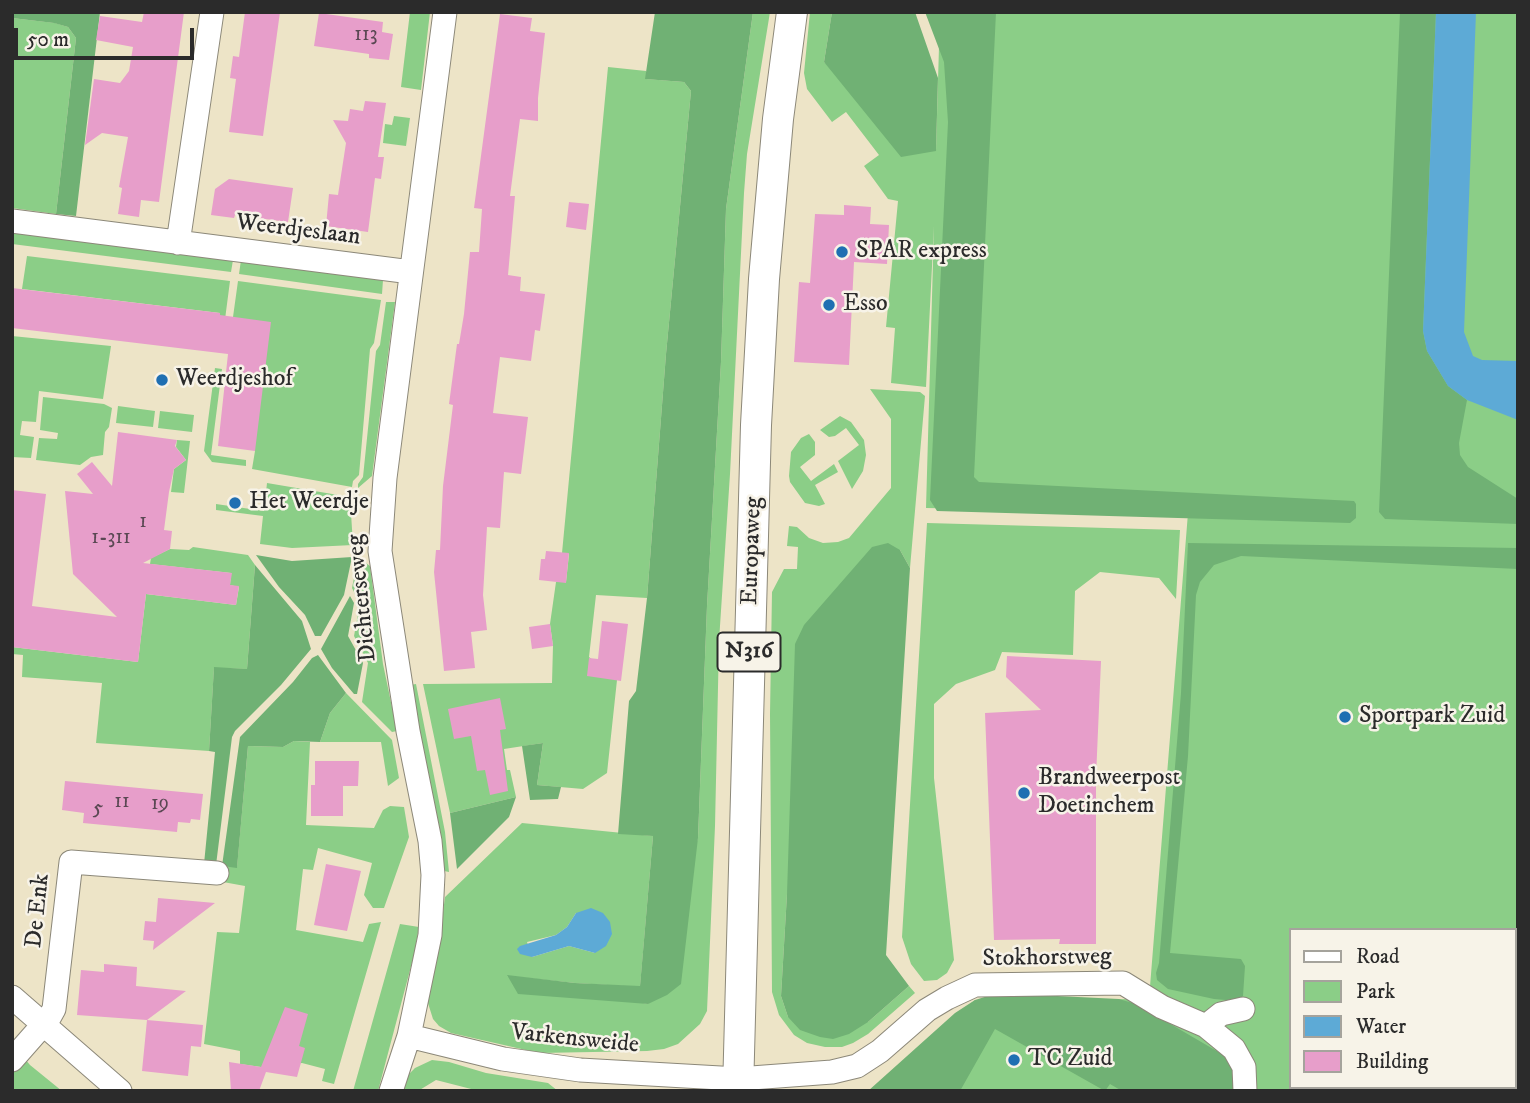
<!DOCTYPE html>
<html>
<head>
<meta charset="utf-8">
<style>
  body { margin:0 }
  #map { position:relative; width:1530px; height:1103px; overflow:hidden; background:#ede4c7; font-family:"IM FELL DW Pica",serif }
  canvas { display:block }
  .frame { position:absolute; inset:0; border:14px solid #2b2b2b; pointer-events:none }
  .legend { position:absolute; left:1289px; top:928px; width:228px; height:161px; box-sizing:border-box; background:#f7f3e8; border:2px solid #a5a39c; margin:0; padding:9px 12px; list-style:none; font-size:21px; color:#2b2b2b }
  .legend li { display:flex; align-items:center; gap:14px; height:35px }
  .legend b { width:35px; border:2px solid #a5a39c }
  .scale { position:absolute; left:14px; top:28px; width:180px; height:32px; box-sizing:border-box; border:4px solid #2b2b2b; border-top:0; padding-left:9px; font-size:21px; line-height:24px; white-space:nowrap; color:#2b2b2b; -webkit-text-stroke:5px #f7f3e8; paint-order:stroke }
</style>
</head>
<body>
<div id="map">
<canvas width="1530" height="1103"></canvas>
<div class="frame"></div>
<ul class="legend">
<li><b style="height:9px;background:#fff"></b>Road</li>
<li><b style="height:19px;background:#8bce87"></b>Park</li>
<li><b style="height:19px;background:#5daad6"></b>Water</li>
<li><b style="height:19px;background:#e79eca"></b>Building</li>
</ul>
<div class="scale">50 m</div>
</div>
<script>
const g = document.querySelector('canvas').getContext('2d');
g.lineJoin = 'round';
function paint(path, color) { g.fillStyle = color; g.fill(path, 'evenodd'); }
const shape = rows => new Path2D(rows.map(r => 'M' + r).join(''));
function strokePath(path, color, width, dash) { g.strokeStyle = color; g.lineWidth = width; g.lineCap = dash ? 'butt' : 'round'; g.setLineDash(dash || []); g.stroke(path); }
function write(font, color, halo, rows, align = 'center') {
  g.font = font + ' "IM FELL DW Pica",serif'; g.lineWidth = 5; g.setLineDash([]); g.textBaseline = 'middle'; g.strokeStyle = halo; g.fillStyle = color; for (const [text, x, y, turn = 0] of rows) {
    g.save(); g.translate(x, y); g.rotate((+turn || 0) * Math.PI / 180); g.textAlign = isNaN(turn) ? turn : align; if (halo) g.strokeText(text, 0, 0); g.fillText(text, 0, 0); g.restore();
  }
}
const green = shape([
  [410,12,430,12,421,90,401,87],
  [753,12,770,12,747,154,744,193,730,474,719,641,715,826,707,1011,700,1024,678,1044,664,1049,647,1051,539,1053,451,1033,439,1026,433,1019,427,1000,440,935,445,897,522,823,653,836,640,987,575,983,507,976,648,1004,698,838,707,606,721,362,726,209],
  [576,913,595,953,569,946,532,957,527,942,556,935,567,927],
  [810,12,832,12,824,62,936,150,940,12,1518,12,1518,1091,875,1091,975,1000,1149,999,1188,513,926,508,934,226,926,387,891,383,895,328,886,327,898,201,888,199,864,166,879,155,846,112,832,122,807,89,804,73],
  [1290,930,1514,930,1514,1087,1290,1087],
  [12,18,55,23,68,27,76,38,56,214,12,208],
  [608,67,646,71,646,79,684,82,691,91,666,354,647,598,596,595,589,657,617,680,607,773,583,789,537,785,543,743,504,749,507,770,510,770,516,797,450,813,423,684,552,683,553,646,550,624,556,582,566,582,569,554,562,553],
  [394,116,410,118,406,146,383,143,385,124,392,125],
  [12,231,233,260,231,272,12,244],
  [27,256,230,281,224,327,219,326,220,313,22,289],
  [241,260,378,277,383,280,382,294,239,274],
  [238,281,381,300,374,343,370,349,359,475,353,481,352,487,252,469,255,451,233,317],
  [386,302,395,302,372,476,358,488,358,484,363,477,376,351,380,345],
  [12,336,111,346,103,399,39,391,36,422,22,421,20,435,34,437,31,458,12,457],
  [215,368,222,369,211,455,246,460,246,466,212,462,204,451],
  [870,389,920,392,925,396,910,568,900,550,787,894,781,996,788,1017,868,1022,909,986,915,993,868,1034,853,1043,842,1047,825,1047,807,1043,794,1035,779,1015,772,992,770,714,772,592,784,569,797,569,798,547,787,546,789,526,797,527,809,538,823,543,838,542,849,538,891,488,891,419],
  [43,397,104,404,112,408,109,427,105,432,103,455,91,457,80,465,36,460,39,438,57,439,58,433,40,430],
  [118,406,155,411,153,427,116,423],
  [160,411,194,415,192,432,158,428],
  [840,416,851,422,864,440,866,455,863,471,852,489,838,461,859,445,846,428,835,436,829,437,820,430],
  [809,434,815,442,815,455,800,467,811,481,834,464,838,472,815,485,825,504,819,506,805,503,790,482,789,476,791,452,801,438],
  [177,440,190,441,184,493,171,492,174,469,186,460,176,447],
  [267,483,350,497,353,545,292,548,260,544,263,516,216,510,216,504,264,511],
  [927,523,1180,530,1176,599,1159,578,1100,572,1075,591,1073,655,1002,652,995,670,956,684,934,704,934,778,954,960,947,973,937,980,924,981,911,964,902,937],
  [193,547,248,555,255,565,247,669,214,668,209,751,96,743,102,683,22,677,23,655,12,654,12,647,138,662,146,594,236,605,239,587,230,585,231,573,150,564,151,558,170,549,189,550],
  [358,557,370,566,383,664,397,731,392,732,362,702,368,663,354,636,360,604,352,588],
  [416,684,445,832,449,872,444,871,438,822,410,685],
  [346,693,392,740,399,778,388,786,381,742,320,742,330,713],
  [294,741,310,742,306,825,374,828,383,810,390,806,404,807,409,837,384,908,373,908,364,895,372,863,318,848,313,870,303,869,296,930,363,942,369,924,381,922,334,1084,322,1081,325,1069,302,1063,261,1067,240,1064,240,1051,204,1044,217,932,239,933,245,886,223,882,224,866,237,867,248,746,283,747],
  [400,924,419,927,414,955,378,1091,353,1091],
  [25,1059,30,1065,62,1091,12,1091,12,1073],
  [432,1060,449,1062,486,1073,548,1083,558,1091,479,1091,436,1080,418,1091,403,1091,409,1074,415,1068]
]);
const forest = shape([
  [12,12,100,12,76,216,56,214,76,38,68,27,54,23,12,18],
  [655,12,753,12,726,209,721,362,707,606,698,838,681,984,667,995,648,1004,518,994,507,975,575,983,640,986,653,836,618,834,629,701,636,691,647,598,666,354,691,91,684,82,645,79],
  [832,12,915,12,938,78,936,151,901,157,824,62],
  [925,12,996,12,974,477,979,482,1354,501,1356,504,1356,518,1350,523,937,511,930,500,948,122,944,62],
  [1400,12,1436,12,1423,331,1427,351,1448,386,1467,400,1459,443,1460,455,1468,467,1518,499,1518,524,1385,519,1379,512],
  [888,543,900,550,910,568,886,955,909,986,868,1022,849,1034,833,1039,820,1037,800,1030,788,1017,781,996,787,894,795,644,804,625,872,547],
  [1188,543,1518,548,1518,569,1241,556,1214,565,1200,582,1196,595,1188,756,1170,953,1241,959,1245,966,1243,996,1237,1001,1214,999,1168,989,1157,980,1156,973,1159,963,1181,693],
  [256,555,292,561,352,557,344,595,321,636,315,636,305,615,279,587],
  [255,565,302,621,311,649,281,685,235,731,232,737,216,865,204,864,215,752,209,751,214,667,247,669],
  [350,596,354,603,348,636,363,663,357,694,354,694,332,668,321,649],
  [318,655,346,693,330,713,320,742,294,741,283,747,248,746,237,868,222,866,240,737,293,682,312,658],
  [543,743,537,785,561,787,558,799,530,800,522,746],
  [516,797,509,817,457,869,450,813],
  [1016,994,1119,999,1136,1004,1227,1057,1234,1066,1235,1091,1122,1091,1110,1084,1105,1091,995,1029,960,1091,868,1091,955,1013,975,1000,991,995]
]);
const water = shape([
  [1436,12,1476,12,1464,332,1473,356,1482,360,1518,361,1518,420,1467,400,1448,386,1427,351,1423,331],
  [591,908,603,913,610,922,612,934,606,946,595,953,569,946,532,957,520,954,517,949,520,946,556,935,567,927,576,913]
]);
const building = shape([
  [144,12,184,12,159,202,141,200,139,217,118,214,122,188,119,187,128,137,102,133,85,145,94,79,120,83,129,71,133,47,96,40,100,16,142,22],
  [245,12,280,12,263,136,229,132,236,79,230,78,233,56,239,57],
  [319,13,383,22,382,32,393,34,389,60,369,58,369,54,314,46],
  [500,14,532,18,530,31,545,33,538,98,538,121,520,119,510,196,515,196,508,275,521,277,520,291,545,294,540,331,535,330,531,361,500,357,493,413,528,417,521,474,504,472,500,528,487,527,483,595,487,630,471,632,475,668,444,671,434,572,436,550,440,550,443,486,453,405,449,404,457,344,459,344,464,314,470,252,479,252,482,209,474,208],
  [365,101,386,103,378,157,384,157,381,179,375,178,368,232,326,226,329,194,338,195,346,143,333,120,348,121,350,109,363,111],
  [229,179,293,188,288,222,235,215,234,218,211,215,215,189],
  [569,202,589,204,586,230,566,227],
  [844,205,871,207,870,224,889,225,887,264,854,262,849,365,794,362,799,282,810,283,815,214,844,215],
  [12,288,220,313,220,315,271,322,255,451,218,446,228,354,12,328],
  [118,432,177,440,175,446,186,460,174,469,169,492,164,530,172,531,170,549,143,563,232,573,230,585,239,586,236,605,146,594,138,662,12,647,12,490,46,494,32,606,117,617,73,574,65,491,93,494,77,474,92,462,112,486],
  [546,551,569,553,566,583,539,580,541,559,545,559],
  [602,621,628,624,621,681,587,676,589,658,598,659],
  [550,624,553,646,532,649,529,627],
  [1007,656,1101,661,1096,777,1096,944,1059,944,1060,939,994,940,985,713,1041,710,1006,677],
  [500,698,506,729,500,730,508,791,490,795,485,770,477,771,471,736,454,739,448,709],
  [315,761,359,761,358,786,343,786,343,816,311,816,311,785,315,785],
  [65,781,203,794,200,820,191,819,190,823,178,822,177,832,83,823,84,813,62,810],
  [326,864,361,871,347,931,314,925],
  [158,898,181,900,215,903,153,950,154,941,143,940,145,921,156,922],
  [104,964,137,967,136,986,186,991,147,1020,203,1025,201,1047,191,1046,188,1076,142,1071,147,1020,77,1015,81,970,104,972],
  [285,1007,308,1014,299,1046,305,1048,297,1077,266,1072,259,1091,231,1091,229,1062,261,1067]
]);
const minor = shape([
  [12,221,411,272],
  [178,243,212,12],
  [12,997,120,1091],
  [1206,1026,1221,1014,1243,1009],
  [409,1036,503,1059,580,1070,738,1079,832,1072,857,1066,880,1051,927,1010,947,998,975,985,1123,983,1162,1007,1206,1026,1234,1049,1244,1067,1245,1091],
  [12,1060,49,1018,54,1009,71,862,217,873],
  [391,1091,409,1036,430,935,433,875,430,841,408,731,380,551,385,478,445,12]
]);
const major = shape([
  [738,1091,756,425,764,279,778,119,792,12]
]);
const markers = [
  [842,252,7,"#1f6fb2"],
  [829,305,7,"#1f6fb2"],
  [162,380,7,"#1f6fb2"],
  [235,503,7,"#1f6fb2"],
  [1345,717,7,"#1f6fb2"],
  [1024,793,7,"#1f6fb2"],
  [1014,1060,7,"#1f6fb2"]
];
const numberNames = [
  ["113",366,36],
  ["1",143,523],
  ["1-311",111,539],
  ["11",122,803],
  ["19",160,805],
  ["5",98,810]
];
const shields = [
  [749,652,63]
];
const shieldNames = [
  ["N316",749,652]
];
const streetNames = [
  ["Weerdjeslaan",298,231,7],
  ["Europaweg",753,551,-88],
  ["Dichterseweg",363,598,-96],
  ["De Enk",39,911,-84],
  ["Stokhorstweg",1047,959,-1],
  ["Varkensweide",575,1040,6]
];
const poiNames = [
  ["SPAR express",856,252],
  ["Esso",843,305],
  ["Weerdjeshof",176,380],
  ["Het Weerdje",249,503],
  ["Sportpark Zuid",1359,717],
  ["Brandweerpost",1038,779],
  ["Doetinchem",1038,807],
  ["TC Zuid",1028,1060]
];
paint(green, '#8bce87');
paint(forest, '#70b174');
paint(water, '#5daad6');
paint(building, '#e79eca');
strokePath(minor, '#8c8879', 25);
strokePath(major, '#8c8879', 32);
strokePath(minor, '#fff', 23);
strokePath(major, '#fff', 30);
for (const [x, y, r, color] of markers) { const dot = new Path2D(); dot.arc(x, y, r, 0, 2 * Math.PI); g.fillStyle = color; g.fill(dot); strokePath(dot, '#f7f3e8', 2.5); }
write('21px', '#5a4853', null, numberNames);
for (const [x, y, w] of shields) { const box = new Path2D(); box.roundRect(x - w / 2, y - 19.5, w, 39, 5); g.fillStyle = '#f7f3e8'; g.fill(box); strokePath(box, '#2b2b2b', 2); }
write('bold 23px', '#2b2b2b', null, shieldNames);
write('24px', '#2b2b2b', '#f7f3e8', streetNames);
write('24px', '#2b2b2b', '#f7f3e8', poiNames, 'left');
</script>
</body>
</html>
